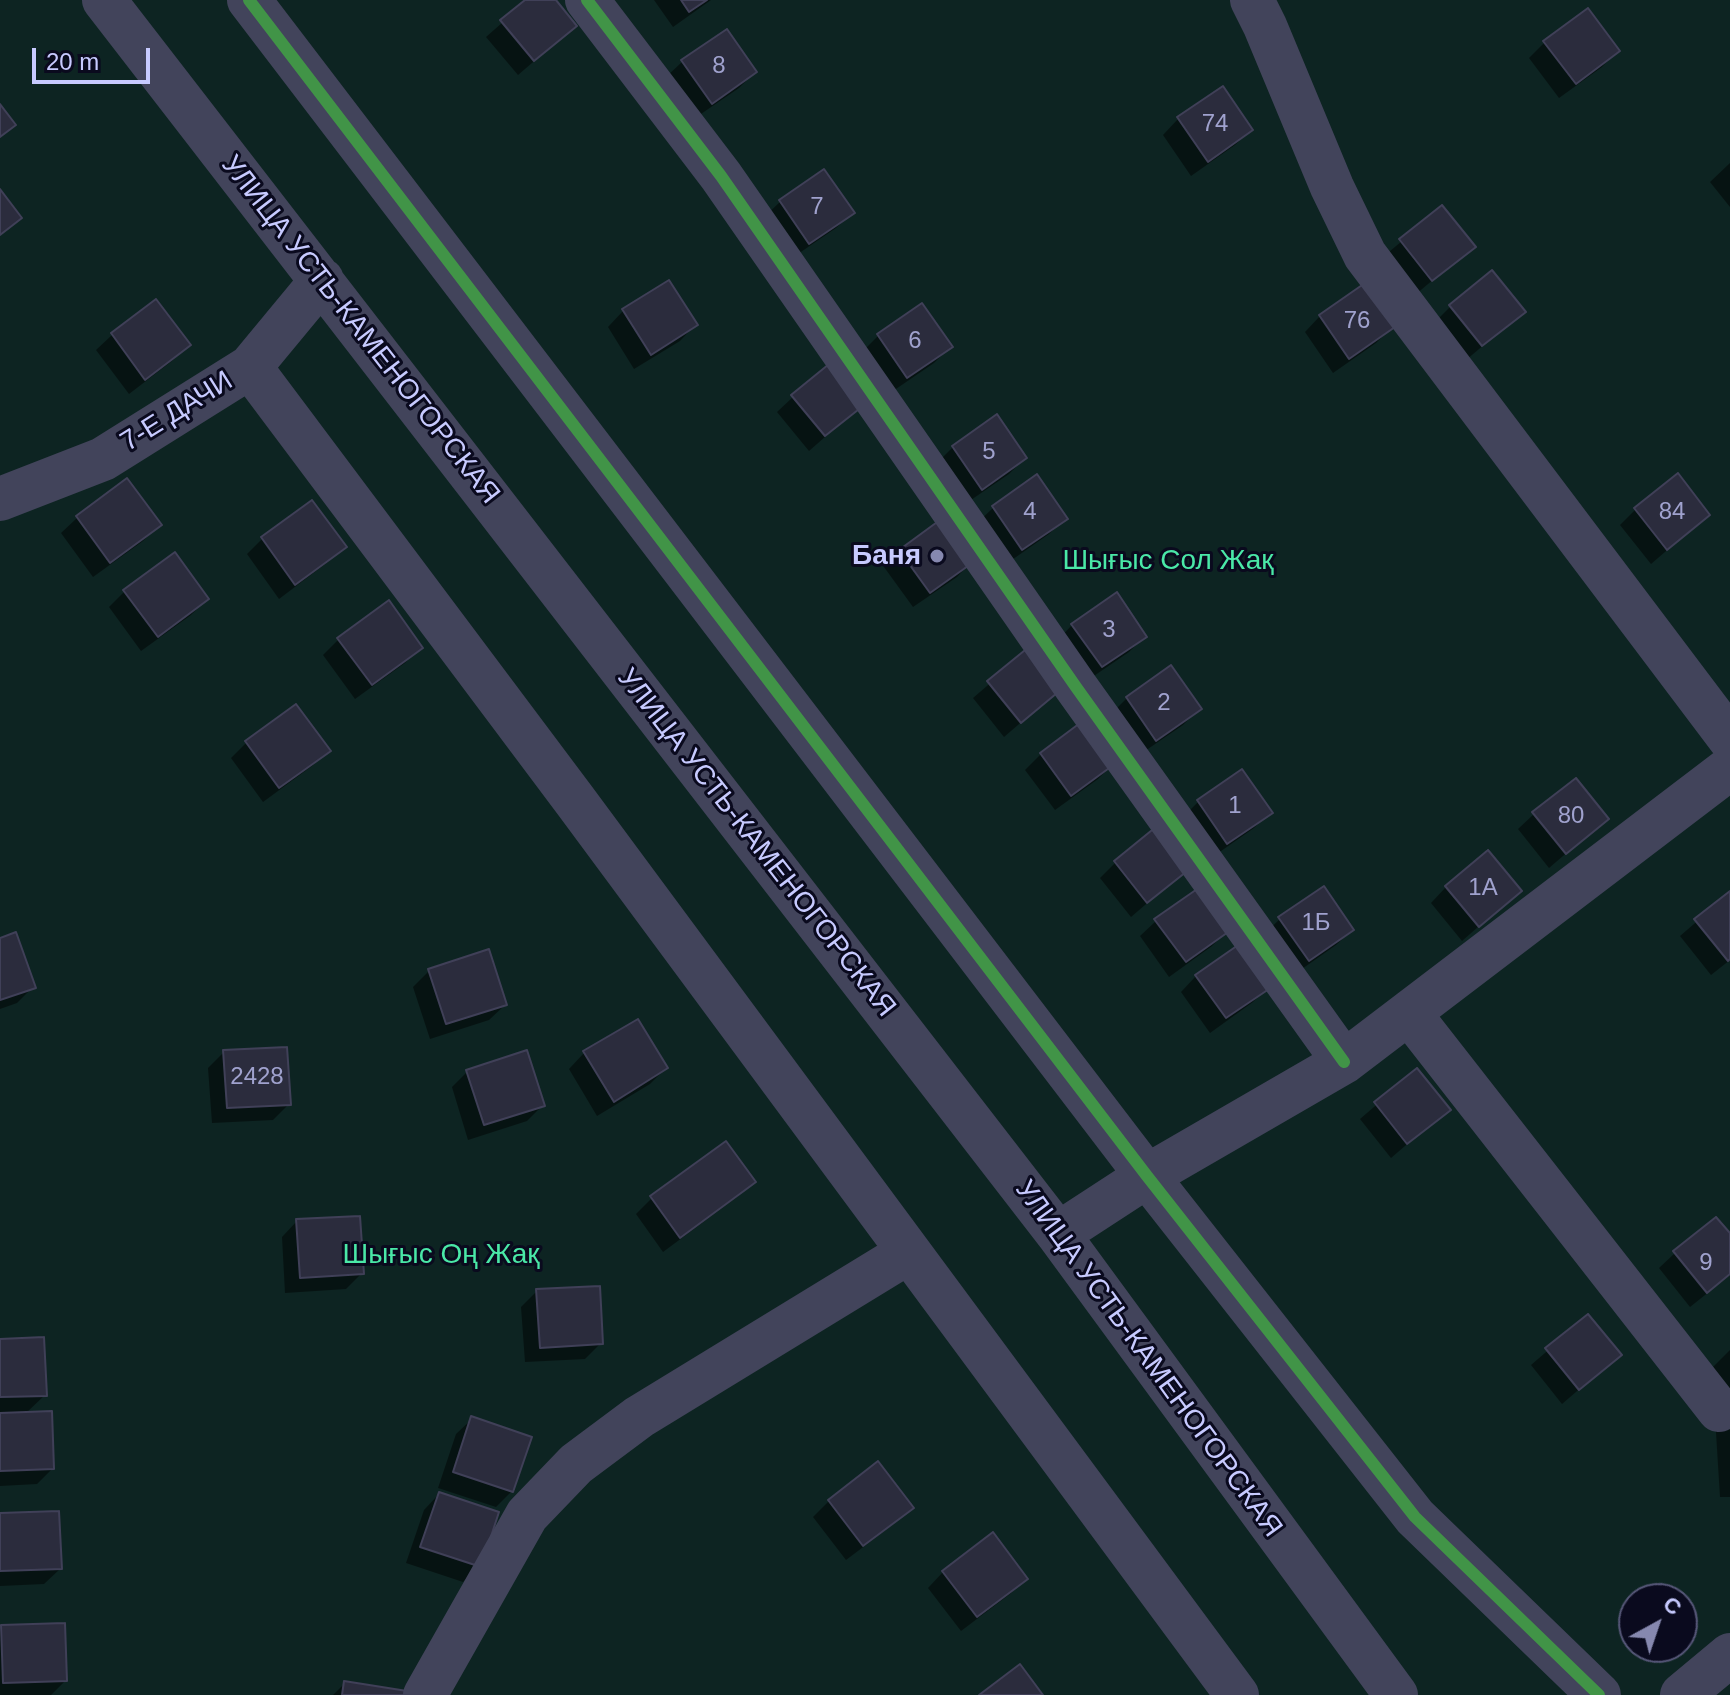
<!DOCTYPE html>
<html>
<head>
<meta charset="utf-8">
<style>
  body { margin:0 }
  #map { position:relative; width:1730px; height:1695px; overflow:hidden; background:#0e0e1a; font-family:Arial,sans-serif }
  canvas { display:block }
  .north { position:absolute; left:1618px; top:1583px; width:80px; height:80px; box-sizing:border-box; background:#0a0a1e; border:2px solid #565778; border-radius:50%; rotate:40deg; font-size:22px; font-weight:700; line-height:32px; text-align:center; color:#c7caff }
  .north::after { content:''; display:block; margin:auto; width:28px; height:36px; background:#8688af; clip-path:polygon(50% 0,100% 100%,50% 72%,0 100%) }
  .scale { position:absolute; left:32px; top:48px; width:118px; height:36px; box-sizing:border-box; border:4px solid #c7caff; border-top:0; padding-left:10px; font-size:24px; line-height:28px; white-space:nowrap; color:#c7caff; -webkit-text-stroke:6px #0a0a1e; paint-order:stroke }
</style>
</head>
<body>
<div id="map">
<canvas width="1730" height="1695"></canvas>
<div class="north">С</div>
<div class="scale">20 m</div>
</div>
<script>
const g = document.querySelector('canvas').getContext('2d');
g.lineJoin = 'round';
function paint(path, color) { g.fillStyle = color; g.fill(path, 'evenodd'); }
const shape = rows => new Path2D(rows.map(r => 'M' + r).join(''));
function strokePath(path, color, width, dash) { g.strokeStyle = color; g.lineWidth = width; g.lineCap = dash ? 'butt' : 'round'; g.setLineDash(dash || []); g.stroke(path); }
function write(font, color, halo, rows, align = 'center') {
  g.font = font + ' Arial,sans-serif'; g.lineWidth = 6; g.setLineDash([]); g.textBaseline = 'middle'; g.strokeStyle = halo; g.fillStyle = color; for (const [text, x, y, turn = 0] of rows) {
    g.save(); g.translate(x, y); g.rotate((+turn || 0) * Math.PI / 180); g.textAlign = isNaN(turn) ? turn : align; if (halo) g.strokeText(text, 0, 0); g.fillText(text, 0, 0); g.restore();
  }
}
const green = shape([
  [0,0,1730,0,1730,1695,0,1695],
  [1634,1599,1682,1599,1682,1647,1634,1647]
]);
const shadow = shape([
  [528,0,553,0,575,26,518,75,486,37],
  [654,0,711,0,673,27],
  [726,31,755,72,739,88,695,118,666,77,682,62],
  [1545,42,1617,51,1602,67,1559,98,1529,58],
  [1178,119,1251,130,1235,145,1191,176,1163,135],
  [1730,163,1730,207,1710,182],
  [824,171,852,213,836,228,792,258,764,217,780,202],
  [1442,208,1473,246,1415,295,1384,256],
  [156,302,188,345,172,361,129,394,96,350,112,335],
  [921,306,950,347,934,363,890,393,862,352,878,336],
  [1451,306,1523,312,1466,360,1435,322],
  [623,311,695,325,680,341,634,369,608,327],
  [1320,316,1392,327,1376,343,1333,373,1305,332],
  [793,397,866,401,809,451,777,412],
  [997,417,1025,458,1009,474,965,504,937,463,953,447],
  [1037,477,1065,518,1049,534,1006,564,977,523,993,508],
  [127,481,159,525,143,541,93,577,61,533,77,518],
  [1636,509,1708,515,1651,564,1620,525],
  [944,520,972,561,957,577,913,607,884,567,900,551],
  [262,539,344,546,328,562,279,599,247,554],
  [125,591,207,599,191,615,141,651,109,607],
  [1072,625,1145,636,1129,652,1085,682,1057,641],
  [339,639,421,647,405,663,355,699,323,655],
  [1030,649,1061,688,1004,737,973,698],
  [1171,668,1199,709,1183,725,1139,755,1111,714,1127,698],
  [246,743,328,751,312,766,263,802,231,758],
  [1041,754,1114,763,1098,779,1055,810,1025,770],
  [1198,802,1270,812,1254,828,1211,858,1183,817],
  [1534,814,1606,819,1549,868,1518,829],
  [1115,863,1188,868,1131,917,1100,878],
  [1446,887,1519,891,1462,941,1431,903],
  [1730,893,1730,960,1711,975,1680,936],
  [1280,919,1352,930,1336,945,1292,976,1264,934],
  [1156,921,1228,930,1212,946,1169,977,1140,936],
  [0,940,33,987,17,1003,0,1009],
  [429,971,505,1005,489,1020,430,1039,413,987],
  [1196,976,1269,986,1253,1002,1210,1033,1181,992],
  [224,1052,289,1104,273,1120,212,1123,208,1068],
  [584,1053,666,1068,650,1084,597,1116,569,1069],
  [1417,1070,1448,1109,1391,1158,1360,1119],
  [468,1071,543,1105,527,1121,468,1140,452,1087],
  [753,1182,737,1197,663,1252,636,1214,652,1198],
  [297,1221,362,1273,346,1289,285,1293,282,1237],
  [1730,1237,1730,1275,1690,1307,1659,1268,1675,1253],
  [537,1291,601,1343,585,1359,525,1362,521,1307],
  [1588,1316,1619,1355,1562,1404,1531,1365],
  [0,1341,45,1395,25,1414,52,1469,37,1484,0,1486],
  [1730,1350,1730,1497,1720,1497,1712,1368],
  [472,1419,512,1491,496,1507,438,1488,456,1434],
  [439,1494,479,1566,463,1582,406,1563,424,1510],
  [829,1501,911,1508,895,1523,846,1560,813,1517],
  [0,1515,60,1569,44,1584,0,1586],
  [943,1572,1025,1579,1010,1594,961,1631,928,1588],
  [2,1627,65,1681,51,1695,0,1695,0,1629],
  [345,1683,405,1695,333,1695]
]);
const building = shape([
  [525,0,556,0,577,26,534,61,500,20,525,0],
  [681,0,707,0,689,12,681,0],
  [1588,8,1620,51,1576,84,1543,41,1588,8],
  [727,29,757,72,712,104,681,60,727,29],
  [1223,86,1253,130,1208,162,1177,117,1223,86],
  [0,104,16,125,0,137,0,104],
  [824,169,855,213,809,244,779,200,824,169],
  [0,189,22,218,0,235,0,189],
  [1442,205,1476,247,1432,281,1399,239,1442,205],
  [1492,270,1526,312,1482,346,1449,305,1492,270],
  [669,280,698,325,651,355,622,309,669,280],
  [1365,283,1395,327,1349,359,1319,315,1365,283],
  [156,299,191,345,145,380,111,333,156,299],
  [922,303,953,347,907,378,877,334,922,303],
  [834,360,868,402,825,436,791,395,834,360],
  [997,414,1027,458,982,490,952,446,997,414],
  [1678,473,1710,515,1667,550,1634,508,1678,473],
  [1037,474,1068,519,1022,550,992,506,1037,474],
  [127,478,162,525,110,563,76,516,127,478],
  [312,500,347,547,295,585,261,537,312,500],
  [944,517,975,561,930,593,899,550,944,517],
  [175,552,209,599,158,637,123,590,175,552],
  [1117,592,1147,637,1102,667,1071,624,1117,592],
  [389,600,423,648,372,685,337,638,389,600],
  [1030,646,1063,688,1021,723,987,681,1030,646],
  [1171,665,1202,709,1156,741,1126,697,1171,665],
  [296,704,331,751,279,788,245,741,296,704],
  [1084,720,1116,763,1071,796,1040,753,1084,720],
  [1242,769,1273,813,1227,844,1197,800,1242,769],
  [1576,778,1609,819,1566,854,1532,812,1576,778],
  [1157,826,1191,868,1147,903,1114,861,1157,826],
  [1488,850,1522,891,1479,927,1445,886,1488,850],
  [1324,886,1354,930,1309,961,1278,917,1324,886],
  [1200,887,1231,930,1186,962,1154,919,1200,887],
  [1730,891,1730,959,1728,961,1694,919,1730,891],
  [16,932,36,988,0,1000,0,938,16,932],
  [1241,943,1272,987,1226,1018,1195,975,1241,943],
  [489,949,507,1005,446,1024,428,969,489,949],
  [638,1019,668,1068,614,1102,583,1051,638,1019],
  [287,1047,291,1105,227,1108,223,1050,287,1047],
  [527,1050,545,1106,484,1125,466,1070,527,1050],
  [1417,1068,1451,1110,1407,1144,1374,1102,1417,1068],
  [726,1141,756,1182,680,1238,650,1196,726,1141],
  [360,1216,364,1274,300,1278,296,1219,360,1216],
  [1716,1217,1730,1233,1730,1274,1707,1293,1673,1251,1716,1217],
  [600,1286,603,1344,540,1348,536,1289,600,1286],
  [1588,1314,1622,1355,1579,1390,1545,1348,1588,1314],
  [44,1337,47,1396,0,1397,0,1339,44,1337],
  [52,1411,54,1469,0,1471,0,1413,52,1411],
  [471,1416,532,1437,513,1492,453,1472,471,1416],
  [878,1461,914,1508,863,1546,828,1500,878,1461],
  [439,1492,499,1512,481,1567,420,1547,439,1492],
  [59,1511,62,1569,0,1571,0,1513,59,1511],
  [993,1532,1028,1579,977,1617,942,1571,993,1532],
  [65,1623,67,1681,3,1683,1,1625,65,1623],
  [1020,1664,1043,1695,979,1695,1020,1664],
  [344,1681,407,1691,407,1695,342,1695,344,1681]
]);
const minor = shape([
  [104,0,1058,1234,1396,1695],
  [249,0,1147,1176,1415,1517,1599,1695],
  [587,0,721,176,1076,687,1344,1062],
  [1252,0,1265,26,1332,187,1365,255,1730,739],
  [250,367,576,802,1237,1695],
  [0,499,103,459,250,367,322,280],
  [1409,1013,1719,1410],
  [1058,1234,1147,1176,1344,1062,1730,768],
  [425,1695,527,1515,576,1464,639,1417,909,1252],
  [1682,1695,1730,1655]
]);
const cycleway = shape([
  [249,0,1147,1176,1415,1517,1599,1695],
  [587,0,721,176,1076,687,1344,1062]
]);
const markers = [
  [937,556,8,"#8688af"]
];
const numberNames = [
  ["8",719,66],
  ["74",1215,124],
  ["7",817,207],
  ["76",1357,321],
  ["6",915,341],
  ["5",989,452],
  ["4",1030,512],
  ["84",1672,512],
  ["3",1109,630],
  ["2",1164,703],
  ["1",1235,806],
  ["80",1571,816],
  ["1А",1483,888],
  ["1Б",1316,923],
  ["2428",257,1077],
  ["9",1706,1263]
];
const streetNames = [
  ["УЛИЦА УСТЬ-КАМЕНОГОРСКАЯ",360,330,52],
  ["7-Е ДАЧИ",177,412,-32],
  ["УЛИЦА УСТЬ-КАМЕНОГОРСКАЯ",756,843,52],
  ["УЛИЦА УСТЬ-КАМЕНОГОРСКАЯ",1148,1359,54]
];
const poiNames = [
  ["Баня",921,556]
];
const parkNames = [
  ["Шығыс Сол Жақ",1168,561],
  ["Шығыс Оң Жақ",441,1255]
];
paint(green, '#0d2422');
paint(shadow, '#0007');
paint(building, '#2b2c3d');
strokePath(building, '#404058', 2);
strokePath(minor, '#42445b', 44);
strokePath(cycleway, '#419447', 12);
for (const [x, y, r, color] of markers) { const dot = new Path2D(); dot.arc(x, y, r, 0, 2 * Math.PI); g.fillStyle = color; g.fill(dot); strokePath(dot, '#0a0a1e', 3); }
write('24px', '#a0a2ce', null, numberNames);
write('28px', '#c7caff', '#0a0a1e', streetNames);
write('bold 28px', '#c7caff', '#0a0a1e', poiNames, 'right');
write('28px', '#4ae8a7', '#0a0a1e', parkNames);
</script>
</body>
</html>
